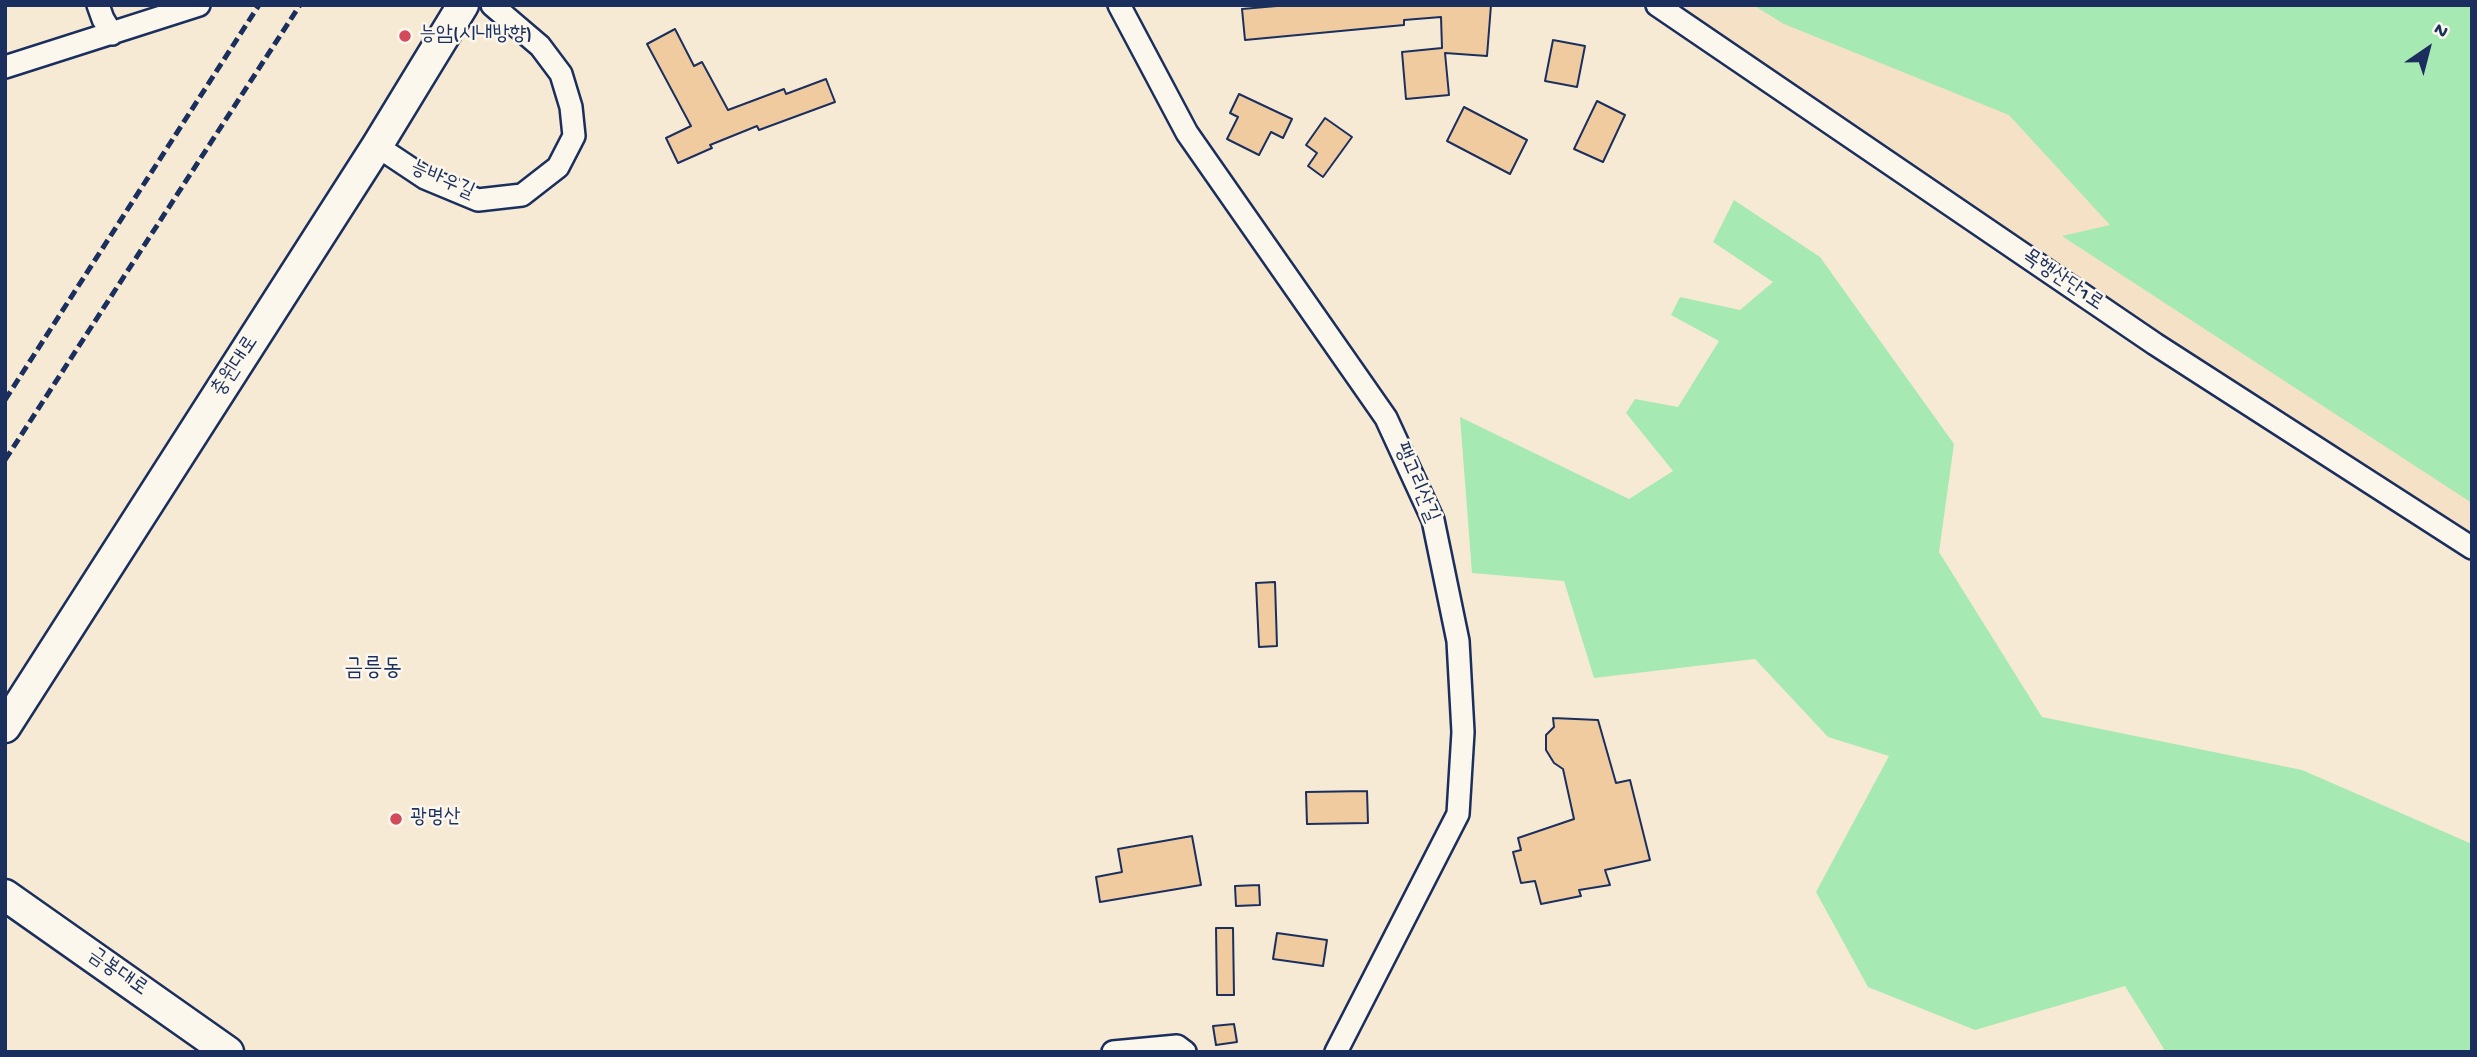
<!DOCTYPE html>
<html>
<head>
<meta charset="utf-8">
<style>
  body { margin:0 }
  #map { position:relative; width:2477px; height:1057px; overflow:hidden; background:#f7ead5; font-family:"Gochi Hand",sans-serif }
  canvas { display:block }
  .frame { position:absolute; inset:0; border:7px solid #1b2f5e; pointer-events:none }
  .north { position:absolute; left:2393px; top:14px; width:70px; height:70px; -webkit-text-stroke:5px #fbf7ec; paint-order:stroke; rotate:35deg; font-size:19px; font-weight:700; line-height:28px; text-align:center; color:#1b2f5e }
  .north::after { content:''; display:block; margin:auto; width:24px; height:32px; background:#1b2f5e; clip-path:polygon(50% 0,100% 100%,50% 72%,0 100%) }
</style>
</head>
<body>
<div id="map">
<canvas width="2477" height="1057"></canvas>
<div class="frame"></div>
<div class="north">N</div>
</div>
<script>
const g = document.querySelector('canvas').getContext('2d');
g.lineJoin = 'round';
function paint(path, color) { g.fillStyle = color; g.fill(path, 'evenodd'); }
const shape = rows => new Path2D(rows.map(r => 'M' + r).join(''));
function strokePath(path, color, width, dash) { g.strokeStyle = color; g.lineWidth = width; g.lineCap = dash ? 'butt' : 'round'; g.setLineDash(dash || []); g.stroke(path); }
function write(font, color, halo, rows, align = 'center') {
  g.font = font + ' "Gochi Hand","Poor Story",sans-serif'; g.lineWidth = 5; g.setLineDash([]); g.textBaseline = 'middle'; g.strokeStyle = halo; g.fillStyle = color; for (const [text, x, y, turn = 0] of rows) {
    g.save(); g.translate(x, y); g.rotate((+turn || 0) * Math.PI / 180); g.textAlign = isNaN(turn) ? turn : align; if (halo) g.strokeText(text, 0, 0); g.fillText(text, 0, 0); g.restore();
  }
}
const built = shape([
  [1657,5,2472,5,2472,542]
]);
const green = shape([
  [1753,5,2472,5,2472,503,2062,236,2110,225,2009,115,1784,24],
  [1734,200,1820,257,1954,444,1939,552,2042,717,2302,770,2472,844,2472,1052,2161,1052,2164,1049,2125,986,1975,1030,1868,987,1816,892,1889,756,1828,737,1755,659,1594,678,1564,581,1472,573,1460,417,1629,499,1673,471,1626,413,1635,399,1678,407,1719,341,1671,315,1680,297,1740,310,1773,282,1713,242]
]);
const building = shape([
  [1288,5,1491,5,1487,56,1445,53,1449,95,1406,99,1402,52,1442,48,1441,17,1404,20,1404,25,1245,40,1242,9,1288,5],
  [675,29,694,66,702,62,728,110,784,89,786,94,826,79,835,102,759,130,757,126,710,145,712,148,678,163,666,138,691,126,647,44,675,29],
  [1553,40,1585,46,1577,87,1545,81,1553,40],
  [1239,94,1292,119,1283,138,1271,132,1259,155,1227,139,1238,117,1230,113,1239,94],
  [1597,101,1625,115,1603,162,1574,149,1597,101],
  [1464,107,1527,140,1510,174,1447,141,1464,107],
  [1325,118,1352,137,1323,177,1308,166,1317,153,1306,145,1325,118],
  [1275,582,1277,646,1259,647,1256,583,1275,582],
  [1553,718,1598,720,1616,783,1630,780,1650,860,1605,870,1610,885,1579,890,1581,896,1541,904,1535,881,1521,883,1513,852,1521,850,1518,838,1574,819,1563,769,1554,763,1546,750,1546,735,1554,727,1553,718],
  [1367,791,1368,823,1307,824,1306,792,1367,791],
  [1192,836,1201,885,1100,902,1096,877,1122,872,1118,849,1192,836],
  [1259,885,1260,905,1236,906,1235,886,1259,885],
  [1216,928,1233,928,1234,995,1217,995,1216,928],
  [1277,933,1327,940,1323,966,1273,959,1277,933],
  [1234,1024,1237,1042,1216,1045,1213,1026,1234,1024]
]);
const street = shape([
  [98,5,103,19,112,34],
  [1119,5,1187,133,1386,418,1433,520,1458,641,1463,732,1458,814,1336,1052],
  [1657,5,2155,344,2472,548],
  [5,67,199,5],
  [377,146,425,178,478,200,522,195,558,167,574,136,571,107,561,74,540,46,492,5],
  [1113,1052,1177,1046,1185,1052]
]);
const secondary = shape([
  [5,727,377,146,463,5],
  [5,895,228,1052]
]);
const rail = shape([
  [5,400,259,5],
  [5,460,300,5]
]);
const markers = [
  [405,36,7,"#d1495b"],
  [396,819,7,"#d1495b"]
];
const poiNames = [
  ["능암(시내방향)",419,36],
  ["광명산",410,819]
];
const streetNames = [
  ["능바우길",442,181,24],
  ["목행산단1로",2062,281,34],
  ["충원대로",236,367,-57],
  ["팽고리산길",1415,483,67],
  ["금봉대로",117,973,35]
];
const quarterNames = [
  ["금릉동",373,670]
];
paint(built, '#f5e1c5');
paint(green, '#a6e9b3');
paint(building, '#efcb9f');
strokePath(building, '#1b2f5e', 2);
strokePath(street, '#1b2f5e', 26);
strokePath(secondary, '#1b2f5e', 35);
strokePath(street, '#fbf7ec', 21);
strokePath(secondary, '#fbf7ec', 30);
strokePath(rail, '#1b2f5e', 5, [10, 5]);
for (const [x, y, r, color] of markers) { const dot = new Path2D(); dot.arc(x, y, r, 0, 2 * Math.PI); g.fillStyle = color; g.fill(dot); strokePath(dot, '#fbf7ec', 2.5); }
write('21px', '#1b2f5e', '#fbf7ec', poiNames, 'left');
write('21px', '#1b2f5e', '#fbf7ec', streetNames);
write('24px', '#1b2f5e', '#fbf7ec', quarterNames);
</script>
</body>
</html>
